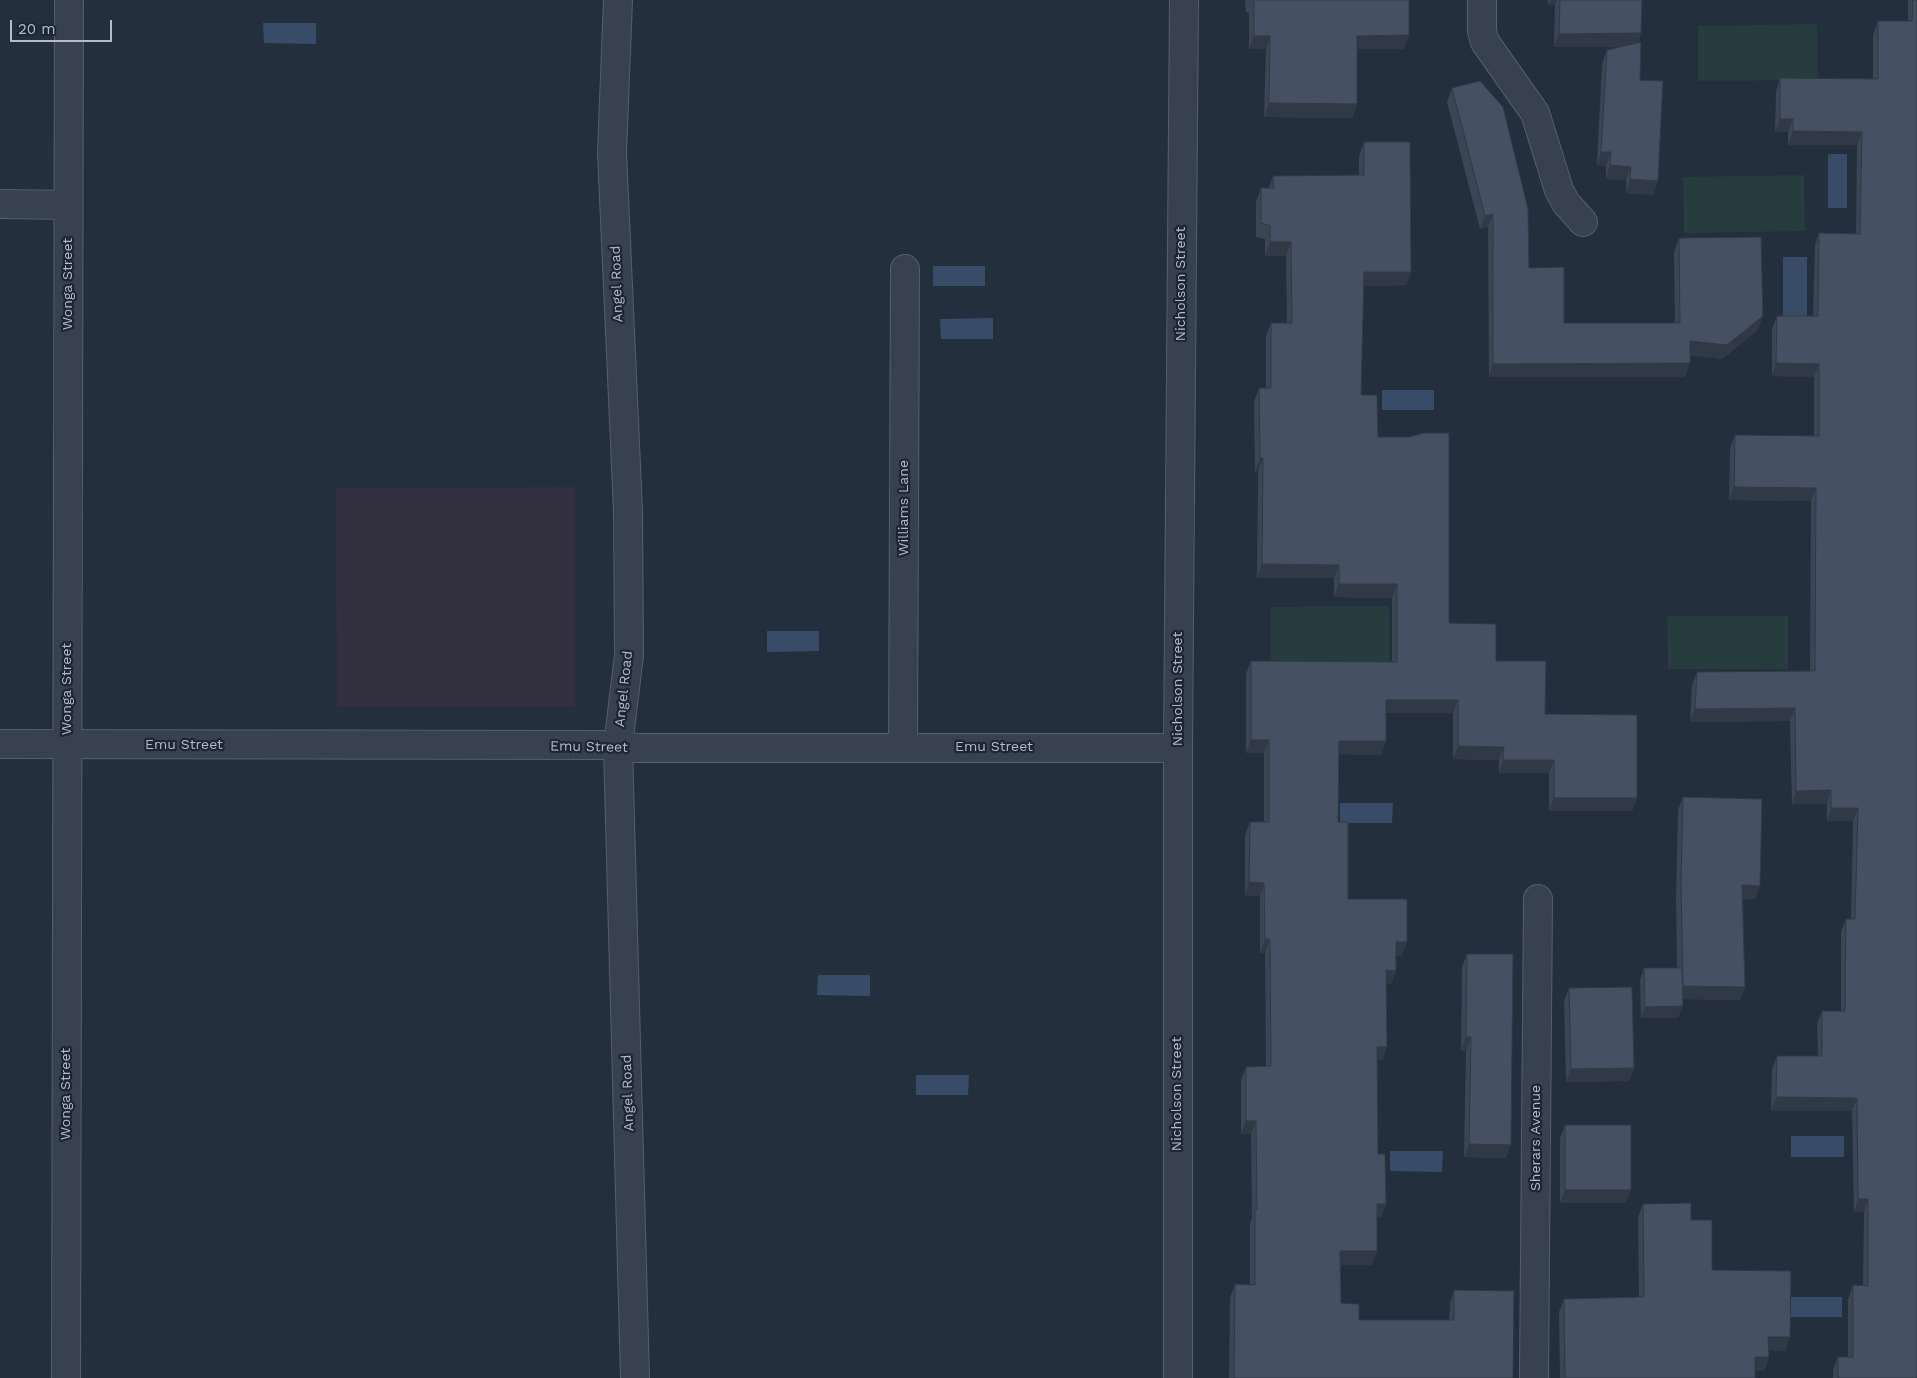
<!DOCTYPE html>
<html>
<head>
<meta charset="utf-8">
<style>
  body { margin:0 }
  #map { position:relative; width:1917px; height:1378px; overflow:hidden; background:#242f3e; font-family:"Work Sans",sans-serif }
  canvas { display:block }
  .scale { position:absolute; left:10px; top:20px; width:102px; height:22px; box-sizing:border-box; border:2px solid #b4bcc9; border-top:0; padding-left:6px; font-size:15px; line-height:18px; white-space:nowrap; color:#b4bcc9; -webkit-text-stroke:4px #1d2633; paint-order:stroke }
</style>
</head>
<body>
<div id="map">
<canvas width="1917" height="1378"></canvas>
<div class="scale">20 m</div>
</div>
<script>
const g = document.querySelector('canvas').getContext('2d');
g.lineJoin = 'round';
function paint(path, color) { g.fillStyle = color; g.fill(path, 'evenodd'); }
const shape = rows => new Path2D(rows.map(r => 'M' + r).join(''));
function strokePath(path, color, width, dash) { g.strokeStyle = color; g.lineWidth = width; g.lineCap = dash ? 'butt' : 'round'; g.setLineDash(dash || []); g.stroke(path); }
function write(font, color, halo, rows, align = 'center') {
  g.font = font + ' "Work Sans",sans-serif'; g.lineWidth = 4.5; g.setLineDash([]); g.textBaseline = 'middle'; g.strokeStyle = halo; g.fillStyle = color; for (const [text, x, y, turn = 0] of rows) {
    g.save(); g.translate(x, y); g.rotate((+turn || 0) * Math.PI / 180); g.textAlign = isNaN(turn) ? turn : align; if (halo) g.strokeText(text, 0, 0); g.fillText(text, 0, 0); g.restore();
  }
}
const medical = shape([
  [575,487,575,707,337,707,336,488]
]);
const green = shape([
  [1817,24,1818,80,1698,81,1698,26],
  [1804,175,1805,231,1684,233,1683,177],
  [1389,606,1390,662,1271,663,1270,607],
  [1667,616,1788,616,1788,669,1668,669]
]);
const water = shape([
  [263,23,316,23,316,44,264,43],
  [1828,154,1847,154,1847,208,1828,208],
  [1783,257,1807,257,1807,323,1783,323],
  [933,266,985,266,985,286,933,286],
  [993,318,993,339,941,339,940,319],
  [1382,390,1434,390,1434,410,1382,410],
  [767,631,819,631,819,651,767,652],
  [1340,803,1393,803,1392,823,1340,823],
  [818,975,870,975,870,996,817,995],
  [916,1075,969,1075,968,1095,916,1095],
  [1791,1136,1844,1136,1844,1157,1791,1157],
  [1390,1151,1443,1151,1442,1172,1390,1171],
  [1790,1297,1842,1297,1842,1317,1790,1317]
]);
const minor = shape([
  [618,0,612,152,628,511,629,655,618,746,635,1378],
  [1482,0,1482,31,1485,42,1535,113,1559,190,1566,203,1583,222],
  [0,204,68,205],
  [0,744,603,745,639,748,1178,748],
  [903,747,905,269],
  [66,1378,69,0],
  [1178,1378,1178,748,1184,0],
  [1534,1378,1538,899]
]);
const wall = shape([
  [1245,0,1409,0,1409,35,1404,49,1357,49,1357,104,1352,118,1264,117,1266,49,1249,49,1249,13,1246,12],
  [1548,0,1642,0,1641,33,1638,43,1640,80,1658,181,1653,195,1626,193,1626,180,1606,179,1606,166,1597,165,1602,64,1607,50,1621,47,1554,47,1555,5,1548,5],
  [1908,0,1917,0,1917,1378,1833,1378,1833,1370,1838,1357,1848,1357,1848,1299,1853,1285,1863,1286,1864,1212,1854,1212,1852,1111,1771,1111,1772,1069,1777,1056,1818,1056,1817,1024,1822,1011,1841,1011,1841,932,1846,919,1851,919,1853,821,1827,821,1827,804,1792,804,1790,721,1690,722,1692,685,1697,672,1810,671,1811,501,1729,500,1730,448,1735,435,1814,436,1814,377,1772,376,1772,329,1777,316,1813,316,1815,246,1819,233,1856,233,1857,145,1788,145,1788,132,1775,132,1776,91,1780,78,1873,79,1873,35,1878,21,1908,21],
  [1452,88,1529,268,1564,323,1675,323,1674,252,1679,238,1758,330,1722,359,1690,355,1685,377,1489,377,1488,227,1480,229,1447,102],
  [1364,142,1411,272,1406,285,1364,286,1361,395,1378,437,1449,623,1496,661,1545,714,1637,798,1632,811,1549,811,1549,773,1499,773,1499,760,1453,759,1453,713,1386,713,1386,741,1381,755,1338,754,1338,822,1348,899,1407,942,1402,955,1396,956,1396,971,1391,984,1386,984,1387,1047,1382,1060,1377,1060,1378,1154,1386,1204,1381,1217,1377,1217,1372,1265,1341,1265,1341,1303,1359,1320,1449,1320,1450,1304,1454,1290,1513,1378,1229,1378,1230,1298,1235,1284,1250,1285,1250,1223,1252,1218,1251,1134,1241,1134,1241,1080,1246,1067,1266,1066,1265,952,1260,953,1260,896,1245,896,1245,835,1250,822,1264,822,1264,753,1246,753,1246,674,1251,661,1392,662,1392,598,1334,597,1334,578,1257,578,1258,471,1255,472,1254,402,1259,388,1266,388,1266,336,1271,323,1287,323,1286,256,1265,256,1265,239,1256,237,1256,202,1261,188,1269,188,1273,176,1359,175,1359,156],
  [1683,797,1760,886,1755,899,1743,899,1745,987,1740,1000,1683,999,1678,1018,1641,1018,1640,980,1644,968,1677,968,1676,897,1678,810],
  [1467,954,1506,1158,1464,1157,1466,1051,1461,1051,1462,967],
  [1569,988,1634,1068,1629,1081,1566,1082,1564,1001],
  [1565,1125,1626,1203,1560,1203,1560,1138],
  [1643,1204,1691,1220,1712,1270,1785,1351,1769,1350,1769,1357,1764,1371,1755,1371,1755,1378,1560,1378,1559,1312,1564,1299,1639,1297,1638,1217]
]);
const shadedWall = shape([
  [1550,0,1557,0,1555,5,1548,5],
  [1641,33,1636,47,1554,47,1559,34],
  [1409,35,1404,49,1353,49,1357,36],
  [1254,36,1270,36,1266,49,1249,49],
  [1269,103,1357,104,1352,118,1264,117],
  [1780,119,1793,119,1788,132,1775,132],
  [1793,131,1862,132,1857,145,1788,145],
  [1601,152,1611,152,1606,166,1597,165],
  [1610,165,1631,167,1626,180,1606,179],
  [1630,179,1658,181,1653,195,1626,193],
  [1493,214,1488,227,1480,229,1485,216],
  [1270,242,1291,242,1286,256,1265,256],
  [1364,272,1411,272,1406,285,1359,286],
  [1763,316,1758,330,1722,359,1685,354,1690,341],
  [1690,363,1685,377,1489,377,1493,364],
  [1776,363,1819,364,1814,377,1772,376],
  [1260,458,1263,458,1258,471,1255,472],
  [1734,487,1816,488,1811,501,1729,500],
  [1262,564,1339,565,1334,578,1257,578],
  [1339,584,1397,584,1392,598,1334,597],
  [1386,700,1458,700,1453,713,1381,713],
  [1795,708,1790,721,1690,722,1695,709],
  [1251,740,1269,740,1264,753,1246,753],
  [1339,741,1386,741,1381,755,1334,754],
  [1458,746,1504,747,1499,760,1453,759],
  [1503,760,1554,760,1549,773,1499,773],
  [1831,790,1827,804,1792,804,1796,791],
  [1554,798,1637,798,1632,811,1549,811],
  [1831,808,1858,808,1853,821,1827,821],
  [1249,882,1264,883,1260,896,1245,896],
  [1742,885,1760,886,1755,899,1737,898],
  [1265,939,1270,939,1265,952,1260,953],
  [1396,942,1407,942,1402,955,1392,956],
  [1386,970,1396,971,1391,984,1381,984],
  [1683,986,1745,987,1740,1000,1678,999],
  [1683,1006,1678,1018,1641,1018,1645,1007],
  [1466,1037,1471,1037,1466,1051,1461,1051],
  [1377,1047,1387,1047,1382,1060,1372,1060],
  [1634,1068,1629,1081,1566,1082,1571,1069],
  [1776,1097,1857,1098,1852,1111,1771,1111],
  [1246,1121,1256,1121,1251,1134,1241,1134],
  [1469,1144,1511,1145,1506,1158,1464,1157],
  [1565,1190,1631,1190,1626,1203,1560,1203],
  [1858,1199,1868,1199,1864,1212,1854,1212],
  [1377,1204,1386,1204,1381,1217,1372,1217],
  [1340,1251,1377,1251,1372,1265,1336,1265],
  [1768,1337,1790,1337,1785,1351,1764,1350],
  [1755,1357,1769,1357,1764,1371,1750,1371]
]);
const building = shape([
  [1254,0,1409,0,1409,35,1357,36,1357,104,1269,103,1270,36,1254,36,1254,0],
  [1560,0,1642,0,1641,33,1559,34,1560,0],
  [1913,0,1917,0,1917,1378,1838,1378,1838,1357,1853,1357,1853,1285,1868,1286,1868,1199,1858,1199,1857,1098,1776,1097,1777,1056,1822,1056,1822,1011,1845,1011,1846,919,1855,919,1858,808,1831,808,1831,790,1796,791,1795,708,1695,709,1697,672,1815,671,1816,488,1734,487,1735,435,1819,436,1819,364,1776,363,1777,316,1818,316,1819,233,1860,234,1862,132,1793,131,1793,119,1780,119,1780,78,1878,79,1878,21,1912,21,1913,0],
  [1641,42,1640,80,1663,81,1658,181,1630,179,1631,167,1610,165,1611,152,1601,152,1607,50,1641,42],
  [1480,81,1503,107,1528,209,1529,268,1564,267,1564,323,1680,323,1679,238,1761,237,1763,316,1727,345,1690,341,1690,363,1493,364,1493,214,1485,216,1452,88,1480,81],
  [1364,142,1410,142,1411,272,1364,272,1361,395,1377,395,1378,437,1409,437,1424,433,1449,433,1449,623,1496,624,1496,661,1546,661,1545,714,1637,715,1637,798,1554,798,1554,760,1503,760,1504,747,1458,746,1458,700,1386,700,1386,741,1339,741,1338,822,1348,822,1348,899,1407,899,1407,942,1396,942,1396,971,1386,970,1387,1047,1377,1047,1378,1154,1385,1154,1386,1204,1377,1204,1377,1251,1340,1251,1341,1303,1359,1304,1359,1320,1454,1320,1454,1290,1514,1291,1513,1378,1234,1378,1235,1284,1255,1285,1255,1210,1257,1210,1256,1121,1246,1121,1246,1067,1271,1066,1270,939,1265,939,1264,883,1249,882,1250,822,1269,822,1269,740,1251,740,1251,661,1397,662,1397,584,1339,584,1339,565,1262,564,1263,458,1260,458,1259,388,1271,388,1271,323,1292,323,1291,242,1270,242,1270,226,1261,223,1261,188,1274,188,1273,176,1364,175,1364,142],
  [1683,797,1762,799,1760,886,1742,885,1745,987,1683,986,1681,883,1683,797],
  [1467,954,1513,954,1511,1145,1469,1144,1471,1037,1466,1037,1467,954],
  [1644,968,1682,968,1683,1006,1645,1007,1644,968],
  [1632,987,1634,1068,1571,1069,1569,988,1632,987],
  [1565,1125,1631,1125,1631,1190,1565,1190,1565,1125],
  [1691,1203,1691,1220,1712,1220,1712,1270,1791,1271,1790,1337,1768,1337,1769,1357,1755,1357,1755,1378,1565,1378,1564,1299,1644,1297,1643,1204,1691,1203]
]);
const streetNames = [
  ["Wonga Street",68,284,-90],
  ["Angel Road",617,284,-92],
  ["Nicholson Street",1181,284,-90],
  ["Williams Lane",904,508,-90],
  ["Wonga Street",67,689,-90],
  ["Angel Road",624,689,-84],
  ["Nicholson Street",1178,689,-90],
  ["Emu Street",184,745],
  ["Emu Street",589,747,1],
  ["Emu Street",994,747],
  ["Angel Road",628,1093,-92],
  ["Wonga Street",66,1094,-90],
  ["Nicholson Street",1177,1094,-90],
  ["Sherars Avenue",1536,1138,-90]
];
paint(medical, '#32303f');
paint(green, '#263c3f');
paint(water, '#394c67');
strokePath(minor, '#565f6c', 30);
strokePath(minor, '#38414e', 28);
paint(wall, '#3b4654');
paint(shadedWall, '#303945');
paint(building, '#455162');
strokePath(building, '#303945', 1);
write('14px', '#b4bcc9', '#1d2633', streetNames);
</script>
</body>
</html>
